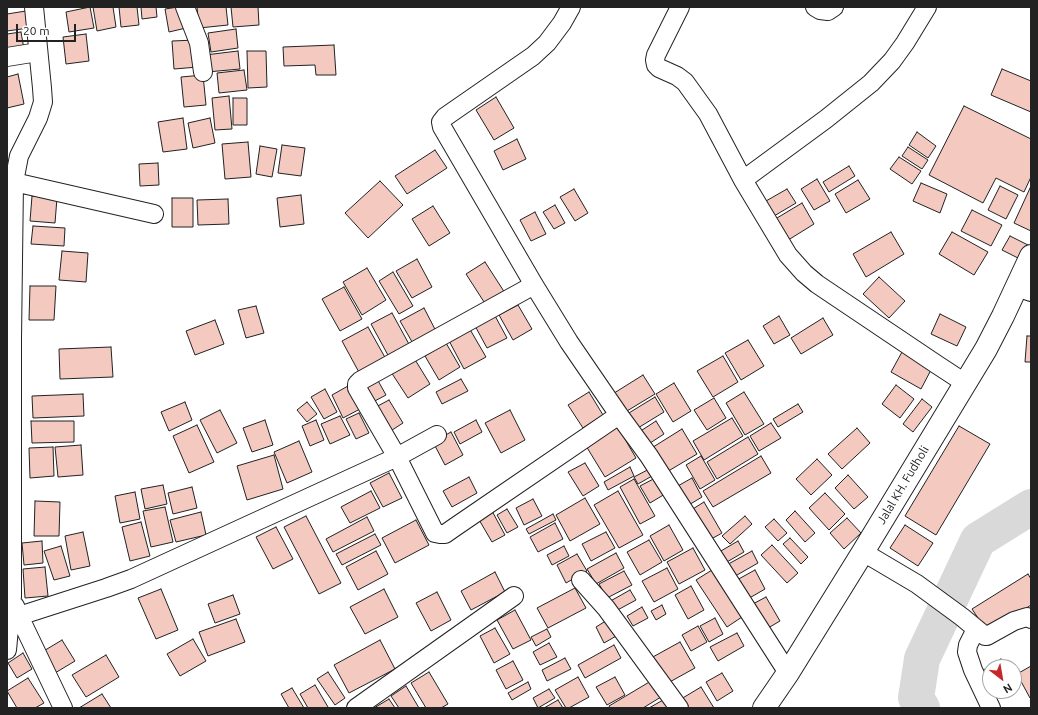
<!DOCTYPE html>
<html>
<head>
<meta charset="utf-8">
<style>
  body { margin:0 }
  #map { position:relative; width:1038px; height:715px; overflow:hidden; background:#fff; font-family:Ubuntu,sans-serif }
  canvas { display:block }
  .frame { position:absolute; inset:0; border:8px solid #222; pointer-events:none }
  .north { position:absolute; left:982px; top:659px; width:40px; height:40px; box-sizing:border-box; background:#fff; border:1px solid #a7a7a7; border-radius:50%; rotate:149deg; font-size:11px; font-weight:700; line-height:16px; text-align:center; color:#222 }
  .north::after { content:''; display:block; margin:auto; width:14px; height:18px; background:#c62828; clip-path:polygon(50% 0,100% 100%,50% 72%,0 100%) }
  .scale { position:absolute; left:16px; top:24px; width:60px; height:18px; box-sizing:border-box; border:2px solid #222; border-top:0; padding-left:5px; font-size:12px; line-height:14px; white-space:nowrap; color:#222; -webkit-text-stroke:3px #fff; paint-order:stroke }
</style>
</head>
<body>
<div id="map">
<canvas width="1038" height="715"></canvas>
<div class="frame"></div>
<div class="north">N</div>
<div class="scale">20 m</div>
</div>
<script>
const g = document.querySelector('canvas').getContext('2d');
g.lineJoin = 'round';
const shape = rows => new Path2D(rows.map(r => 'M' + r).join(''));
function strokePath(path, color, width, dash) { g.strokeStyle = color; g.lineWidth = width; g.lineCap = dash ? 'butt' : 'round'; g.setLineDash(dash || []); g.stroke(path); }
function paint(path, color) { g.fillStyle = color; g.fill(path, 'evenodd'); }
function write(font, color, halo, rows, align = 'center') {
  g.font = font + ' Ubuntu,sans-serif'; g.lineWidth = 3; g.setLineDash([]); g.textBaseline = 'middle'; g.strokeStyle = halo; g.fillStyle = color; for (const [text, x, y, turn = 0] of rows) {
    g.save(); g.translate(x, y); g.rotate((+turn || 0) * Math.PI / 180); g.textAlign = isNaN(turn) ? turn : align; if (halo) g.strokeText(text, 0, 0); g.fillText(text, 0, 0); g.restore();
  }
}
const river = shape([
  [922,708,916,698,922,659,978,540,1031,507]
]);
const building = shape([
  [90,7,94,28,69,32,66,12,90,7],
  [93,7,113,7,116,27,97,31,93,7],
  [119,7,137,7,139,25,121,27,119,7],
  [141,7,156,7,157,17,142,19,141,7],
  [178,7,186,28,169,32,165,9,178,7],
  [197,7,226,7,228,25,199,28,197,7],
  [231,7,258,7,259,25,233,27,231,7],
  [26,11,29,28,7,31,7,14,26,11],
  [236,29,238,48,211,52,208,33,236,29],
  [21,32,24,49,7,52,7,34,21,32],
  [86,34,89,61,66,64,63,37,86,34],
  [196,40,198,67,174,69,172,41,196,40],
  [334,45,336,75,316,75,315,65,284,66,283,47,334,45],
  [238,51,240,69,207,72,205,55,238,51],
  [247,51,266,51,267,87,248,88,247,51],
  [1002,69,1031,81,1031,112,991,95,1002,69],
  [244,70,247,90,219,93,217,73,244,70],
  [18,74,24,104,7,108,7,77,18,74],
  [203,75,206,105,184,107,181,77,203,75],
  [229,96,232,129,215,130,212,98,229,96],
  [496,97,514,128,494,140,476,110,496,97],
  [233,98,247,98,247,125,233,125,233,98],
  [964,106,1031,139,1031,177,1024,192,996,178,983,203,929,175,964,106],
  [183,118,187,149,163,152,158,122,183,118],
  [210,118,215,143,193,148,188,123,210,118],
  [917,132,936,146,928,158,909,145,917,132],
  [517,139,526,159,503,170,494,151,517,139],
  [248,142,251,177,225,179,222,144,248,142],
  [282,145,305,148,301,176,278,173,282,145],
  [260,146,277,149,272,177,256,174,260,146],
  [908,147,928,160,922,169,902,156,908,147],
  [435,150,447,168,407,194,395,176,435,150],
  [899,157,921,171,912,184,890,169,899,157],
  [158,163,159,185,140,186,139,164,158,163],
  [849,166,855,176,829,192,823,182,849,166],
  [817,179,830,201,814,210,801,189,817,179],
  [858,180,870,199,846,213,835,194,858,180],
  [380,181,403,205,368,238,345,213,380,181],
  [921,183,947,194,940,213,913,201,921,183],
  [1000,186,1018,195,1006,219,988,210,1000,186],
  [1031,186,1031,231,1014,223,1031,186],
  [574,189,588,213,575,221,560,197,574,189],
  [787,189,796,203,774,216,766,201,787,189],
  [301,195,304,224,280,227,277,198,301,195],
  [32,196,57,198,55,223,30,221,32,196],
  [172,198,193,198,193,227,172,227,172,198],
  [228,199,229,224,198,225,197,200,228,199],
  [802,203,814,224,785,242,772,221,802,203],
  [555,205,565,223,554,229,543,212,555,205],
  [433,206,450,233,429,246,412,219,433,206],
  [972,210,1002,225,991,246,961,231,972,210],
  [535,212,546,234,531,241,520,220,535,212],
  [33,226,65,228,64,246,31,244,33,226],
  [891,232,904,254,866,277,853,254,891,232],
  [952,232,988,252,974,275,939,254,952,232],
  [1010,236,1030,246,1022,260,1002,250,1010,236],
  [62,251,88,253,86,282,59,280,62,251],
  [417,259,432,287,412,298,396,271,417,259],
  [485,262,505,293,486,305,466,274,485,262],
  [367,268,386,300,362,315,343,282,367,268],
  [393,272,413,306,399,314,379,281,393,272],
  [879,277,905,301,889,318,863,294,879,277],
  [30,286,56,286,54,320,29,320,30,286],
  [344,287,362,319,340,331,322,299,344,287],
  [518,305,532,329,513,340,499,315,518,305],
  [256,306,264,333,246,338,238,310,256,306],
  [424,308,438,335,415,347,400,321,424,308],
  [392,313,410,346,389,357,371,324,392,313],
  [494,314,507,338,487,348,474,324,494,314],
  [940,314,966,327,957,346,931,334,940,314],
  [779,316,790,335,774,344,763,326,779,316],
  [823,318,833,335,801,354,791,338,823,318],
  [215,320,224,344,195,355,186,331,215,320],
  [468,326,486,357,464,369,447,337,468,326],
  [368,327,387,361,361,376,342,341,368,327],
  [1027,336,1031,336,1031,362,1025,362,1027,336],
  [748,340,764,366,741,380,725,353,748,340],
  [446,343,460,367,439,380,425,356,446,343],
  [111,347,113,377,60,379,59,349,111,347],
  [902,352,932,368,921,389,891,372,902,352],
  [723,356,738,382,713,397,697,371,723,356],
  [414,358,430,384,408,398,391,372,414,358],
  [643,375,655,394,622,414,611,395,643,375],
  [376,377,386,395,371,403,362,385,376,377],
  [461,379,468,391,442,404,436,392,461,379],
  [674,383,691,411,673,422,656,394,674,383],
  [896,385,914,399,900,418,882,404,896,385],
  [348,386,360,409,343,418,332,395,348,386],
  [325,389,337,412,324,419,311,397,325,389],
  [589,392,603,415,583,428,568,405,589,392],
  [744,392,764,424,745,435,726,403,744,392],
  [83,394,84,416,33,418,32,396,83,394],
  [655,397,664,412,633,431,624,416,655,397],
  [714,398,726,418,707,430,694,410,714,398],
  [922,399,932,407,913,432,903,424,922,399],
  [389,400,403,423,389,432,374,408,389,400],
  [185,402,192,420,169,431,161,412,185,402],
  [307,402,317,414,307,422,297,410,307,402],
  [798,404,803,412,778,427,773,419,798,404],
  [220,410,237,443,217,453,200,420,220,410],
  [510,410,525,440,501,453,485,423,510,410],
  [359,413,369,433,356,439,346,419,359,413],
  [340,416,350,435,330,444,321,424,340,416],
  [732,418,743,436,704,460,693,441,732,418],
  [265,420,273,445,252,452,243,428,265,420],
  [316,420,324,440,310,446,302,426,316,420],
  [476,420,482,432,460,444,454,432,476,420],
  [31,421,74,421,74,442,32,443,31,421],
  [656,421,664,434,644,447,636,434,656,421],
  [615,422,636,458,605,477,583,441,615,422],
  [771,423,781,438,759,451,750,436,771,423],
  [197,425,214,462,189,473,173,436,197,425],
  [959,426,990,444,936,535,905,516,959,426],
  [857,428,870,443,842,469,828,454,857,428],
  [682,429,697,454,665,473,650,449,682,429],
  [451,432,463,455,445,465,433,442,451,432],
  [748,437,758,454,717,479,707,462,748,437],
  [299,441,312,472,287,483,274,452,299,441],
  [81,445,83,475,58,477,55,447,81,445],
  [53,447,54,476,30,478,29,448,53,447],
  [274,455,283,489,247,500,237,466,274,455],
  [701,456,715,480,700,489,686,465,701,456],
  [761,456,771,473,713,507,703,491,761,456],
  [817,459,832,475,811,495,796,479,817,459],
  [585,463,599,486,583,496,568,472,585,463],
  [655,466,659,472,638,484,634,477,655,466],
  [630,467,634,476,608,490,604,482,630,467],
  [389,473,402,498,383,507,370,483,389,473],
  [661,475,670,491,650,503,640,486,661,475],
  [848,475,868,497,854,509,835,488,848,475],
  [469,477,477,493,452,507,443,491,469,477],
  [692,478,702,497,687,506,676,487,692,478],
  [634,479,655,516,640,524,620,487,634,479],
  [163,485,167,504,145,509,141,489,163,485],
  [192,487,197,508,173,514,168,493,192,487],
  [371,491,380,508,350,523,341,507,371,491],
  [618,491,643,535,619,548,594,505,618,491],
  [135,492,140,519,120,523,115,496,135,492],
  [825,493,845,514,829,530,809,508,825,493],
  [585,498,600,524,570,541,556,515,585,498],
  [533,499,542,516,524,525,516,508,533,499],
  [35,501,60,502,59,536,34,536,35,501],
  [704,502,722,533,706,542,688,512,704,502],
  [165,507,173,542,151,547,143,511,165,507],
  [507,509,518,527,507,533,497,515,507,509],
  [492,511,505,535,492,542,478,518,492,511],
  [795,511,815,533,805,542,786,520,795,511],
  [201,512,206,535,176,542,170,520,201,512],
  [553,514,556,520,529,534,526,529,553,514],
  [306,516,341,583,319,594,284,527,306,516],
  [745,516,752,524,730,544,722,536,745,516],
  [367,517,374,531,333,552,326,539,367,517],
  [847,518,861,533,844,549,830,533,847,518],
  [774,519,787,533,778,541,765,527,774,519],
  [416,520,429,545,395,563,382,538,416,520],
  [141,522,150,556,130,561,122,527,141,522],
  [555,523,563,539,538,552,530,537,555,523],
  [669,525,683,550,664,561,650,536,669,525],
  [905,525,933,543,918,566,890,548,905,525],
  [276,527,293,559,273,569,256,537,276,527],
  [83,532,90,566,71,570,65,536,83,532],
  [606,532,615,548,591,561,582,544,606,532],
  [375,534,381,545,342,565,336,554,375,534],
  [790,538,808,557,801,564,783,544,790,538],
  [649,540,662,562,640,575,627,552,649,540],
  [42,541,43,563,24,565,22,543,42,541],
  [738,541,744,552,720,566,714,555,738,541],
  [772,545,798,573,787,583,761,555,772,545],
  [61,546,70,576,54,580,44,551,61,546],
  [564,546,569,556,552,565,547,555,564,546],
  [693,548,705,570,679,584,667,562,693,548],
  [376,551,388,574,358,590,346,567,376,551],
  [752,551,758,563,730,579,723,567,752,551],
  [616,553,624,568,596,584,587,569,616,553],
  [577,554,587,571,566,583,557,565,577,554],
  [45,567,48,596,25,598,23,569,45,567],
  [667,568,678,589,654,602,642,581,667,568],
  [712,570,742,617,727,627,696,580,712,570],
  [755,570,765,589,746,600,735,581,755,570],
  [624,571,632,585,607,598,599,584,624,571],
  [495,572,505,592,471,610,461,591,495,572],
  [1028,574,1031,579,1031,605,988,633,972,609,1028,574],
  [691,586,704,610,688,619,675,595,691,586],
  [575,588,586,608,548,628,537,608,575,588],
  [161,589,178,630,156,639,138,598,161,589],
  [384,589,398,617,365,634,350,607,384,589],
  [630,590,636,600,612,613,607,603,630,590],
  [437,592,451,620,431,631,416,603,437,592],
  [233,595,240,614,215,623,208,604,233,595],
  [766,597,780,621,763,631,749,606,766,597],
  [662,605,666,614,656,620,651,611,662,605],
  [642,607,648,618,633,626,627,616,642,607],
  [515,610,531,640,513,649,497,620,515,610],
  [715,618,723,634,709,642,700,626,715,618],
  [236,619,245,642,208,656,199,632,236,619],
  [609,619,618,635,604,643,596,627,609,619],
  [698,626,707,642,691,651,682,635,698,626],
  [495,628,510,654,494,663,480,636,495,628],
  [547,629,551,637,536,646,531,637,547,629],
  [737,633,744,646,718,661,710,647,737,633],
  [193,639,206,661,180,676,167,654,193,639],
  [62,640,75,661,55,673,42,652,62,640],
  [380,640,395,669,349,693,334,665,380,640],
  [680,642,695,668,666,684,651,658,680,642],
  [549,643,557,657,540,665,533,652,549,643],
  [614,645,621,658,585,678,578,665,614,645],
  [23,653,32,669,17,678,8,663,23,653],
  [106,655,119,677,86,697,72,675,106,655],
  [565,658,571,669,547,681,542,670,565,658],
  [1001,659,1006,667,990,667,990,691,998,691,990,696,977,674,1001,659],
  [513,661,523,680,506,689,496,670,513,661],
  [1031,666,1031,697,1030,698,1017,674,1031,666],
  [328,672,345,698,335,705,317,679,328,672],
  [429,672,448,704,441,708,426,708,411,683,429,672],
  [722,673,733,691,717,701,706,682,722,673],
  [578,677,589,697,569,708,566,708,555,690,578,677],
  [615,677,625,695,607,705,596,687,615,677],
  [28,678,44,703,35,708,17,708,7,691,28,678],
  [651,681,661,697,643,708,610,708,609,706,651,681],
  [528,682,531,689,512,700,508,693,528,682],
  [315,685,328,707,327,708,308,708,300,694,315,685],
  [406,686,419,708,399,708,391,696,406,686],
  [701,687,714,708,687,708,681,699,701,687],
  [292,688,304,708,289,708,281,694,292,688],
  [549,689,555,698,538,708,533,698,549,689],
  [102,694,111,708,79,708,102,694],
  [389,699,395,708,374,708,389,699],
  [558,700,563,708,544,708,558,700],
  [663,700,668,708,649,708,663,700]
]);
const minor = shape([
  [185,7,199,43,203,72],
  [571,7,562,23,547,43,533,56,445,117,441,122,442,127,534,285,569,342,619,415,649,456,788,673],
  [680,7,656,55,655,60,656,65,659,68,677,76,685,82,708,114,743,180,788,255,804,273,817,284,936,364,965,383],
  [815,7,820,10,828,11,834,7],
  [7,57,38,52],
  [743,180,826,119,871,83,892,61,905,43,927,7],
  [14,182,154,214],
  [534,285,360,381,357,384,357,388,397,457,435,533,440,534,445,534,455,527,619,415],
  [1016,287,1031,292],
  [863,552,917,584,962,617,985,636,987,636,1014,621,1027,617,1031,619],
  [581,580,606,608,679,708],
  [15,606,19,616,63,708],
  [19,616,106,588,131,579,397,457,437,435],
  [976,629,968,645,967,652,973,670,991,708],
  [7,650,12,596,12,339,14,182,19,156,38,118,43,102,42,88,34,7],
  [356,708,514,596]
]);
const secondary = shape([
  [764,708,788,673,863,552,986,349,1003,316,1031,256]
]);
const streetNames = [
  ["Jalal KH. Fudholi",903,485,-59]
];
strokePath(river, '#d9d9d9', 36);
paint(building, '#f3c9c0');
strokePath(building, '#222', 1);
strokePath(minor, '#222', 20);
strokePath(secondary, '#222', 24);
strokePath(minor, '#fff', 18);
strokePath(secondary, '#fff', 22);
write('12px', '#222', '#fff', streetNames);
</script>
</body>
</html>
